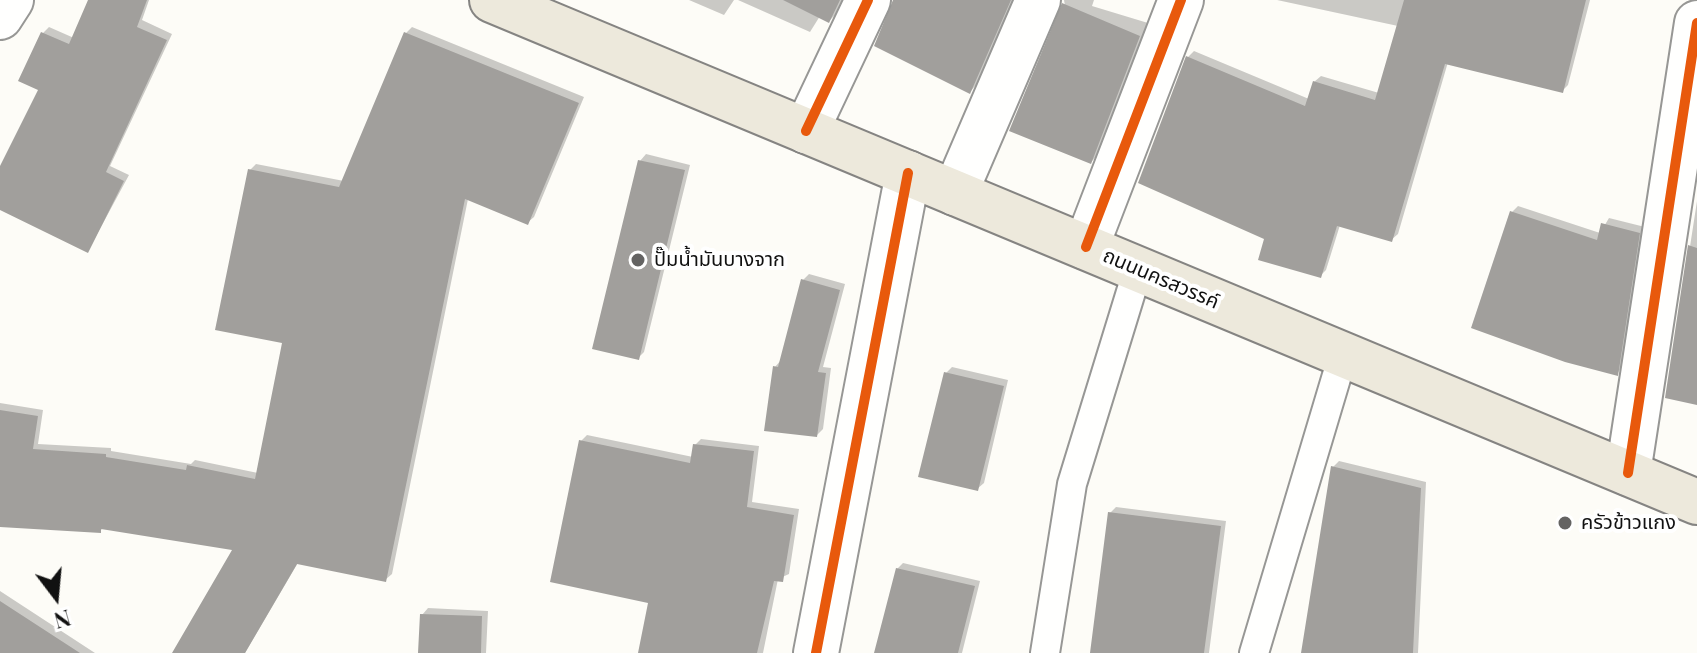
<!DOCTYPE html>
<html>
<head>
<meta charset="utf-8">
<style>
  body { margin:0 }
  #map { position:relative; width:1697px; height:653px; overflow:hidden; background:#fdfcf7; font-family:"Playfair Display",serif }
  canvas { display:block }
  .north { position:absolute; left:16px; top:557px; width:80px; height:80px; -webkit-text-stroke:6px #fff; paint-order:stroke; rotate:164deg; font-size:22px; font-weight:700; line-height:32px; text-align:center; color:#111 }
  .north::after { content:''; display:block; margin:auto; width:28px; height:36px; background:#111; clip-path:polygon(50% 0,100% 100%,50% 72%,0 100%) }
</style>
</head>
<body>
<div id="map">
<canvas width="1697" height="653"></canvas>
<div class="north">N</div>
</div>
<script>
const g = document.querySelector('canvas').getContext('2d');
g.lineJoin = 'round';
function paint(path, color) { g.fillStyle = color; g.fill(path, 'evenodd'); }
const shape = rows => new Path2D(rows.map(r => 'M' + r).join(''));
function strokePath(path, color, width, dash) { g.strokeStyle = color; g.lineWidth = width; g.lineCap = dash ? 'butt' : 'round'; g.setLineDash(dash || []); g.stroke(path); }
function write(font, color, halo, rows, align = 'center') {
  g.font = font + ' "Playfair Display","Noto Sans Thai",serif'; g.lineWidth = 8; g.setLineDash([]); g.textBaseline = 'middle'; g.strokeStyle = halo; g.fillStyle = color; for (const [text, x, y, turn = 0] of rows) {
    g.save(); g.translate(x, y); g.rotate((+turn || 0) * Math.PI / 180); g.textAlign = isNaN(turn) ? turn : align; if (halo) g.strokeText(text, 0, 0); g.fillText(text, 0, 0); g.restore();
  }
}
const shadow = shape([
  [90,0,149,0,142,20,172,34,110,166,129,175,88,251,0,208,0,170,40,89,20,80,43,33,49,27,74,38],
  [689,0,734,0,724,15],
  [738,0,842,0,835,15,829,21,820,16,810,32],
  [895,0,1013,0,976,85,970,92],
  [1064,0,1094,0,1092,6,1148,23,1097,156,1091,162],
  [1277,0,1590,0,1568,85,1562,91,1448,62,1398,234,1391,240,1340,225,1326,270,1320,276,1267,238,1140,182,1188,57,1194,51,1309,99,1314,82,1321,76,1379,93,1398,26],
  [412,27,584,97,534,217,527,223,468,199,392,574,385,580,326,515,245,653,174,653,235,548,104,527,100,531,0,525,0,403,43,410,38,444,111,448,111,451,191,464,195,460,258,473,284,341,250,170,256,164,344,181,406,33],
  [646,154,690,165,644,352,638,358,640,161],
  [1697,201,1697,402,1667,396],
  [1518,206,1600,233,1609,218,1645,227,1623,367,1617,373,1512,212],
  [809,274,845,284,823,367,831,368,823,429,817,435,775,367,781,360,803,280],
  [952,367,1008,380,984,483,977,489,946,373],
  [587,435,693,457,695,445,701,439,759,446,752,502,799,509,789,574,778,579,763,653,640,653,650,601,581,441],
  [1339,461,1426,482,1418,653,1303,653,1333,467],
  [1116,507,1226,521,1209,653,1111,653,1110,513],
  [903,563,980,581,962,653,892,653,897,569],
  [0,591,95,653,0,653],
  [428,608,488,611,486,653,420,653,422,615]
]);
const building = shape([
  [88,0,147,0,137,27,167,40,106,172,124,181,88,253,0,210,0,166,38,90,18,81,41,32,69,44],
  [783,0,840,0,829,23],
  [893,0,1011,0,970,94,874,46],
  [1404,0,1586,0,1563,93,1445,64,1392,242,1337,226,1321,278,1258,260,1264,239,1138,183,1186,56,1305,106,1313,81,1375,100],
  [1062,3,1140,36,1091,164,1009,131],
  [404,32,579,103,528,225,465,199,386,582,297,564,245,653,172,653,232,550,101,529,101,533,0,527,0,410,38,416,33,449,106,454,106,457,186,470,187,465,255,479,282,343,215,330,248,169,339,187],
  [638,160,685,170,639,360,592,349],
  [1510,211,1597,240,1601,223,1640,233,1618,376,1565,362,1471,328],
  [1688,245,1697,248,1697,405,1665,398],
  [801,279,840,290,818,372,826,373,817,437,764,431,773,366,778,367],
  [944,372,1004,386,978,491,918,477],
  [579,440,690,463,693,444,754,451,747,507,794,515,783,582,774,581,757,653,638,653,648,603,550,582],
  [1331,466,1421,488,1413,653,1301,653],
  [1108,512,1221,526,1204,653,1090,653],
  [896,568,975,586,958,653,874,653],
  [0,601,80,653,0,653],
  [420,614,482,616,481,653,418,653]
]);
const service = shape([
  [1045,653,1072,484,1138,269],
  [1254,653,1343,355]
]);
const minor = shape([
  [0,17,11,0],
  [806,131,868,0],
  [955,193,1038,0],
  [1086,247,1181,0],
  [1628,473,1697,23],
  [816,653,908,173]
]);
const primary = shape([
  [492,0,1697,502]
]);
const cycleway = shape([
  [806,131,868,0],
  [1086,247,1181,0],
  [1628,473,1697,23],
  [816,653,908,173]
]);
const markers = [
  [638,260,8,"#646362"],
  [1565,523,8,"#646362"]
];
const poiNames = [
  ["ปั๊มน้ำมันบางจาก",654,260],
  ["ครัวข้าวแกง",1581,523]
];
const streetNames = [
  ["ถนนนครสวรรค์",1161,279,23]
];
paint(shadow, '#0003');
paint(building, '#a19f9c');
strokePath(service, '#979795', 32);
strokePath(minor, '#979795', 48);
strokePath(primary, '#858482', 48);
strokePath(service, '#fffffe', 28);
strokePath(minor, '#fffffe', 44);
strokePath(primary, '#ede9dc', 44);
strokePath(cycleway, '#e8590c', 10);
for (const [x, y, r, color] of markers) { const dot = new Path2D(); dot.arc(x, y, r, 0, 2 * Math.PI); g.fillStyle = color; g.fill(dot); strokePath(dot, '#fff', 3); }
write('20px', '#111', '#fff', poiNames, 'left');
write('20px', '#111', '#fff', streetNames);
</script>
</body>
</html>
